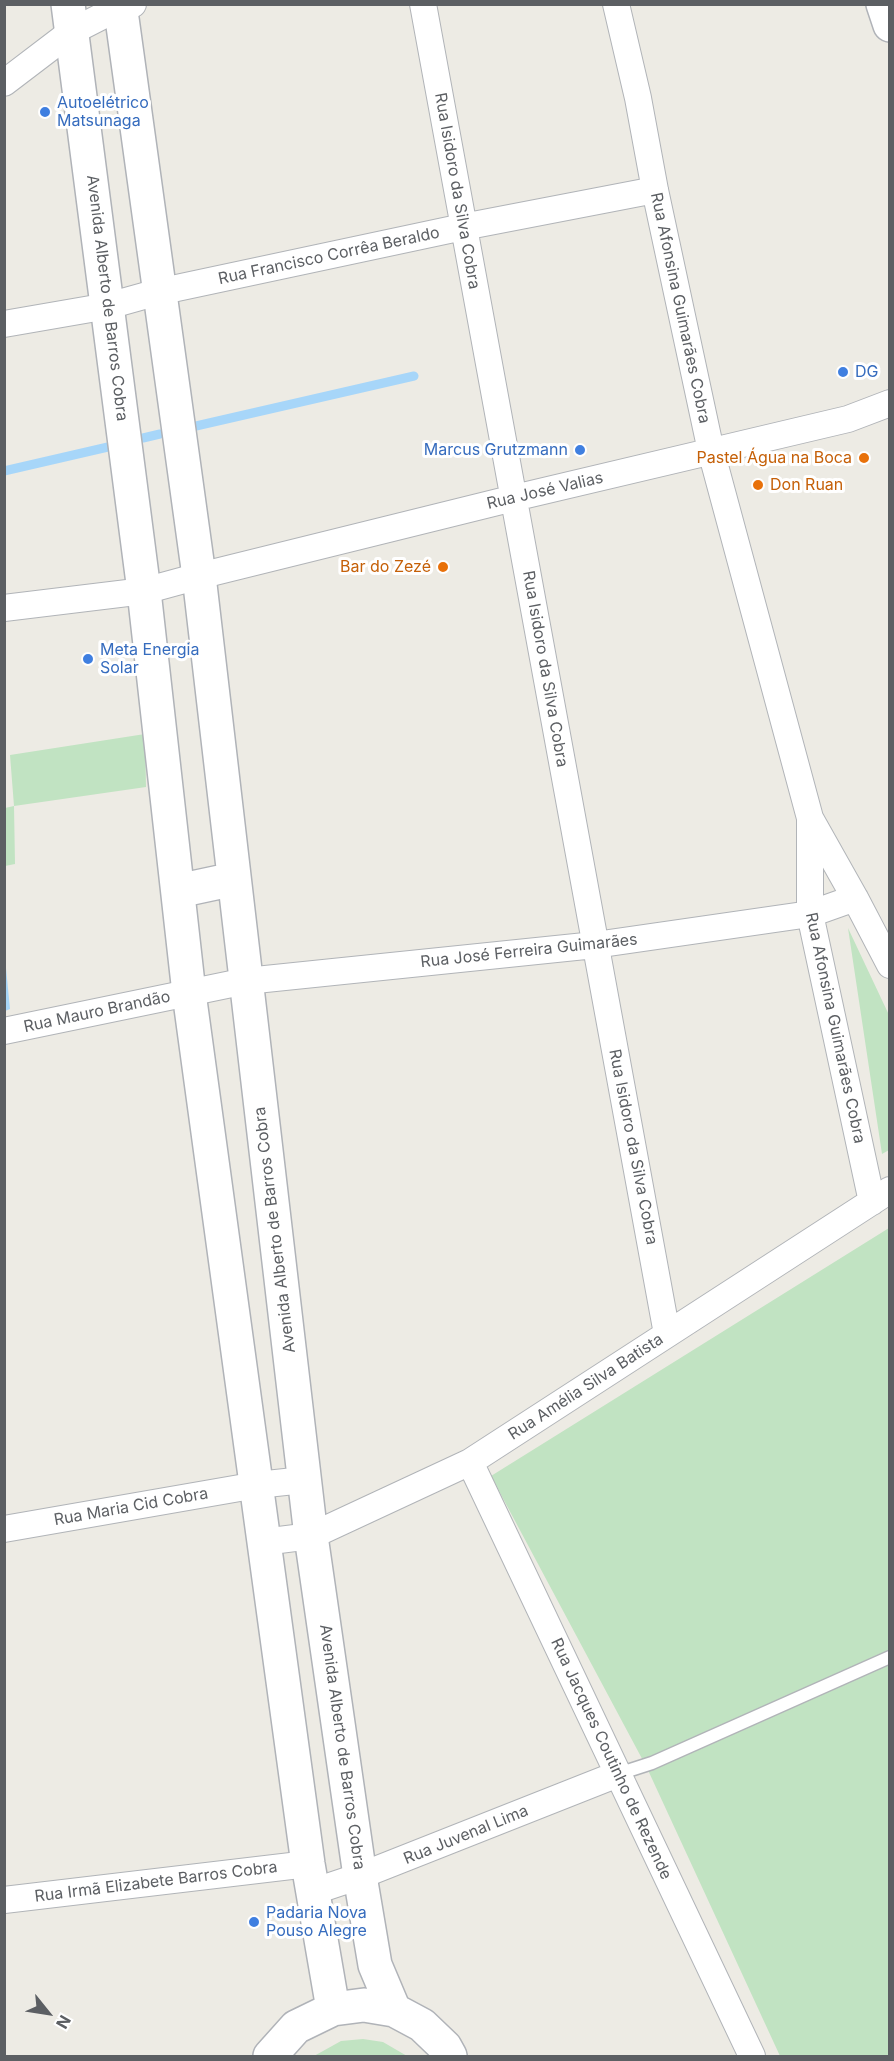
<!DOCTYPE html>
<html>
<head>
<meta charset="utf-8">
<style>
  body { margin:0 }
  #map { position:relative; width:894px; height:2061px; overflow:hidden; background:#edebe4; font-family:Inter,sans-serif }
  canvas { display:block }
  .frame { position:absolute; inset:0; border:6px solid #5c5f63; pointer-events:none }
  .north { position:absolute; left:18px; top:1983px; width:60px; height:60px; -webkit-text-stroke:4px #fff; paint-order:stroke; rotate:120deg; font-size:16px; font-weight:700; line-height:24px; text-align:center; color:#5c5f63 }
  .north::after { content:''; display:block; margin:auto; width:21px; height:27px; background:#5c5f63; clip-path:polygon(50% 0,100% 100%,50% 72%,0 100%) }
</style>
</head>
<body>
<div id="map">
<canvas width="894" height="2061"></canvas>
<div class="frame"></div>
<div class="north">N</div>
</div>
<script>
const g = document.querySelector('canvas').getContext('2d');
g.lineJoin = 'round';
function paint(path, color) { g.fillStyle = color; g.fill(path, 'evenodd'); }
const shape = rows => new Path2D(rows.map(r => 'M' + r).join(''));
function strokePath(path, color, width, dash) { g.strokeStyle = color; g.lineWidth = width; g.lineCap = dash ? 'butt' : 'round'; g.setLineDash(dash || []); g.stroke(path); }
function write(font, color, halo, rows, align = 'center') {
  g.font = font + ' Inter,sans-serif'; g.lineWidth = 6; g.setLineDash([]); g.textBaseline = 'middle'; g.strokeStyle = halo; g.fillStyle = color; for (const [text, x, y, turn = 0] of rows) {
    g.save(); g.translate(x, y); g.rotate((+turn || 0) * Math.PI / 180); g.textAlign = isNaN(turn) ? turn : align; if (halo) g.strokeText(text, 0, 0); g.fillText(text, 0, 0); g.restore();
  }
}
const green = shape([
  [145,734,146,787,14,806,15,864,5,866,5,808,14,806,10,755],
  [848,928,889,1015,889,1150,882,1154],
  [889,1228,889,2056,780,2056,647,1768,491,1476],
  [363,2039,383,2042,407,2056,314,2056,341,2041]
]);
const water = shape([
  [4,948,10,1009,5,1011,4,1011]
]);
const stream = shape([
  [196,426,414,376],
  [143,438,160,434],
  [4,471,108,447]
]);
const lane = shape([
  [618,1774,652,1763,890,1657]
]);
const street = shape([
  [423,4,667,1334],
  [616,4,638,98,655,190,711,451,810,818,855,898,890,965],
  [4,83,71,32,120,7,133,4],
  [4,324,108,306,158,292,463,227,655,190],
  [4,608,144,591,199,576,514,498,848,419,890,403],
  [810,819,810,914,872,1202],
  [4,1031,246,981,595,945,810,914,855,898],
  [470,1462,752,2056],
  [4,1529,257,1485,304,1480],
  [263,1542,311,1536,470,1462,890,1190],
  [312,1892,360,1876,618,1774],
  [4,1900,308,1864]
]);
const secondary = shape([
  [68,4,144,591,189,993,308,1864,333,2009],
  [120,4,199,576,311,1536,360,1876,375,1965,394,2010],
  [883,4,890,25],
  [178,891,234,879],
  [270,2056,296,2027,333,2009,364,2005,394,2010,422,2025,445,2047,450,2056]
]);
const markers = [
  [45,112,6,"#3f7fe0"],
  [843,372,6,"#3f7fe0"],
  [580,450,6,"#3f7fe0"],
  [864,458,6,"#e8710a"],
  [758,485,6,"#e8710a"],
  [443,567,6,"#e8710a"],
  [88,659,6,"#3f7fe0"],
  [254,1922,6,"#3f7fe0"]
];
const shopNames = [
  ["Autoelétrico",57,103],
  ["Matsunaga",57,121],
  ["DG",855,372],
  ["Marcus Grutzmann",568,450,"right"],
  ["Meta Energia",100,650],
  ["Solar",100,668],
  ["Padaria Nova",266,1913],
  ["Pouso Alegre",266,1931]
];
const streetNames = [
  ["Rua Isidoro da Silva Cobra",457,191,80],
  ["Rua Francisco Corrêa Beraldo",329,256,-12],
  ["Avenida Alberto de Barros Cobra",107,298,83],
  ["Rua Afonsina Guimarães Cobra",680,308,78],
  ["Rua José Valias",545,491,-13],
  ["Rua Isidoro da Silva Cobra",545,669,80],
  ["Rua José Ferreira Guimarães",529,951,-6],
  ["Rua Mauro Brandão",97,1012,-12],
  ["Rua Afonsina Guimarães Cobra",835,1028,78],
  ["Rua Isidoro da Silva Cobra",633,1147,79],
  ["Avenida Alberto de Barros Cobra",275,1230,-97],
  ["Rua Amélia Silva Batista",586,1387,-33],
  ["Rua Maria Cid Cobra",131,1507,-10],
  ["Avenida Alberto de Barros Cobra",342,1747,82],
  ["Rua Jacques Coutinho de Rezende",611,1759,65],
  ["Rua Juvenal Lima",466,1835,-22],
  ["Rua Irmã Elizabete Barros Cobra",156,1882,-7]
];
const foodNames = [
  ["Pastel Água na Boca",852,458],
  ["Don Ruan",770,485,"left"],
  ["Bar do Zezé",431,567]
];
paint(green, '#c1e3c2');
paint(water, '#a7d6f9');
strokePath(stream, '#a7d6f9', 9);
strokePath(lane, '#b1b4b8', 15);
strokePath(street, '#b1b4b8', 28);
strokePath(secondary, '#b0b3b8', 36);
strokePath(lane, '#fff', 12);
strokePath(street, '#fff', 26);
strokePath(secondary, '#fff', 33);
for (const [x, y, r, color] of markers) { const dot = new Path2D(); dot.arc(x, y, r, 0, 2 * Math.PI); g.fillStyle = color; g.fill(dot); strokePath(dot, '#fff', 2); }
write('16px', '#366cbe', '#fff', shopNames, 'left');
write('16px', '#5c5f63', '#fff', streetNames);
write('16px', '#c56008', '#fff', foodNames, 'right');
</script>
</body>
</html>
